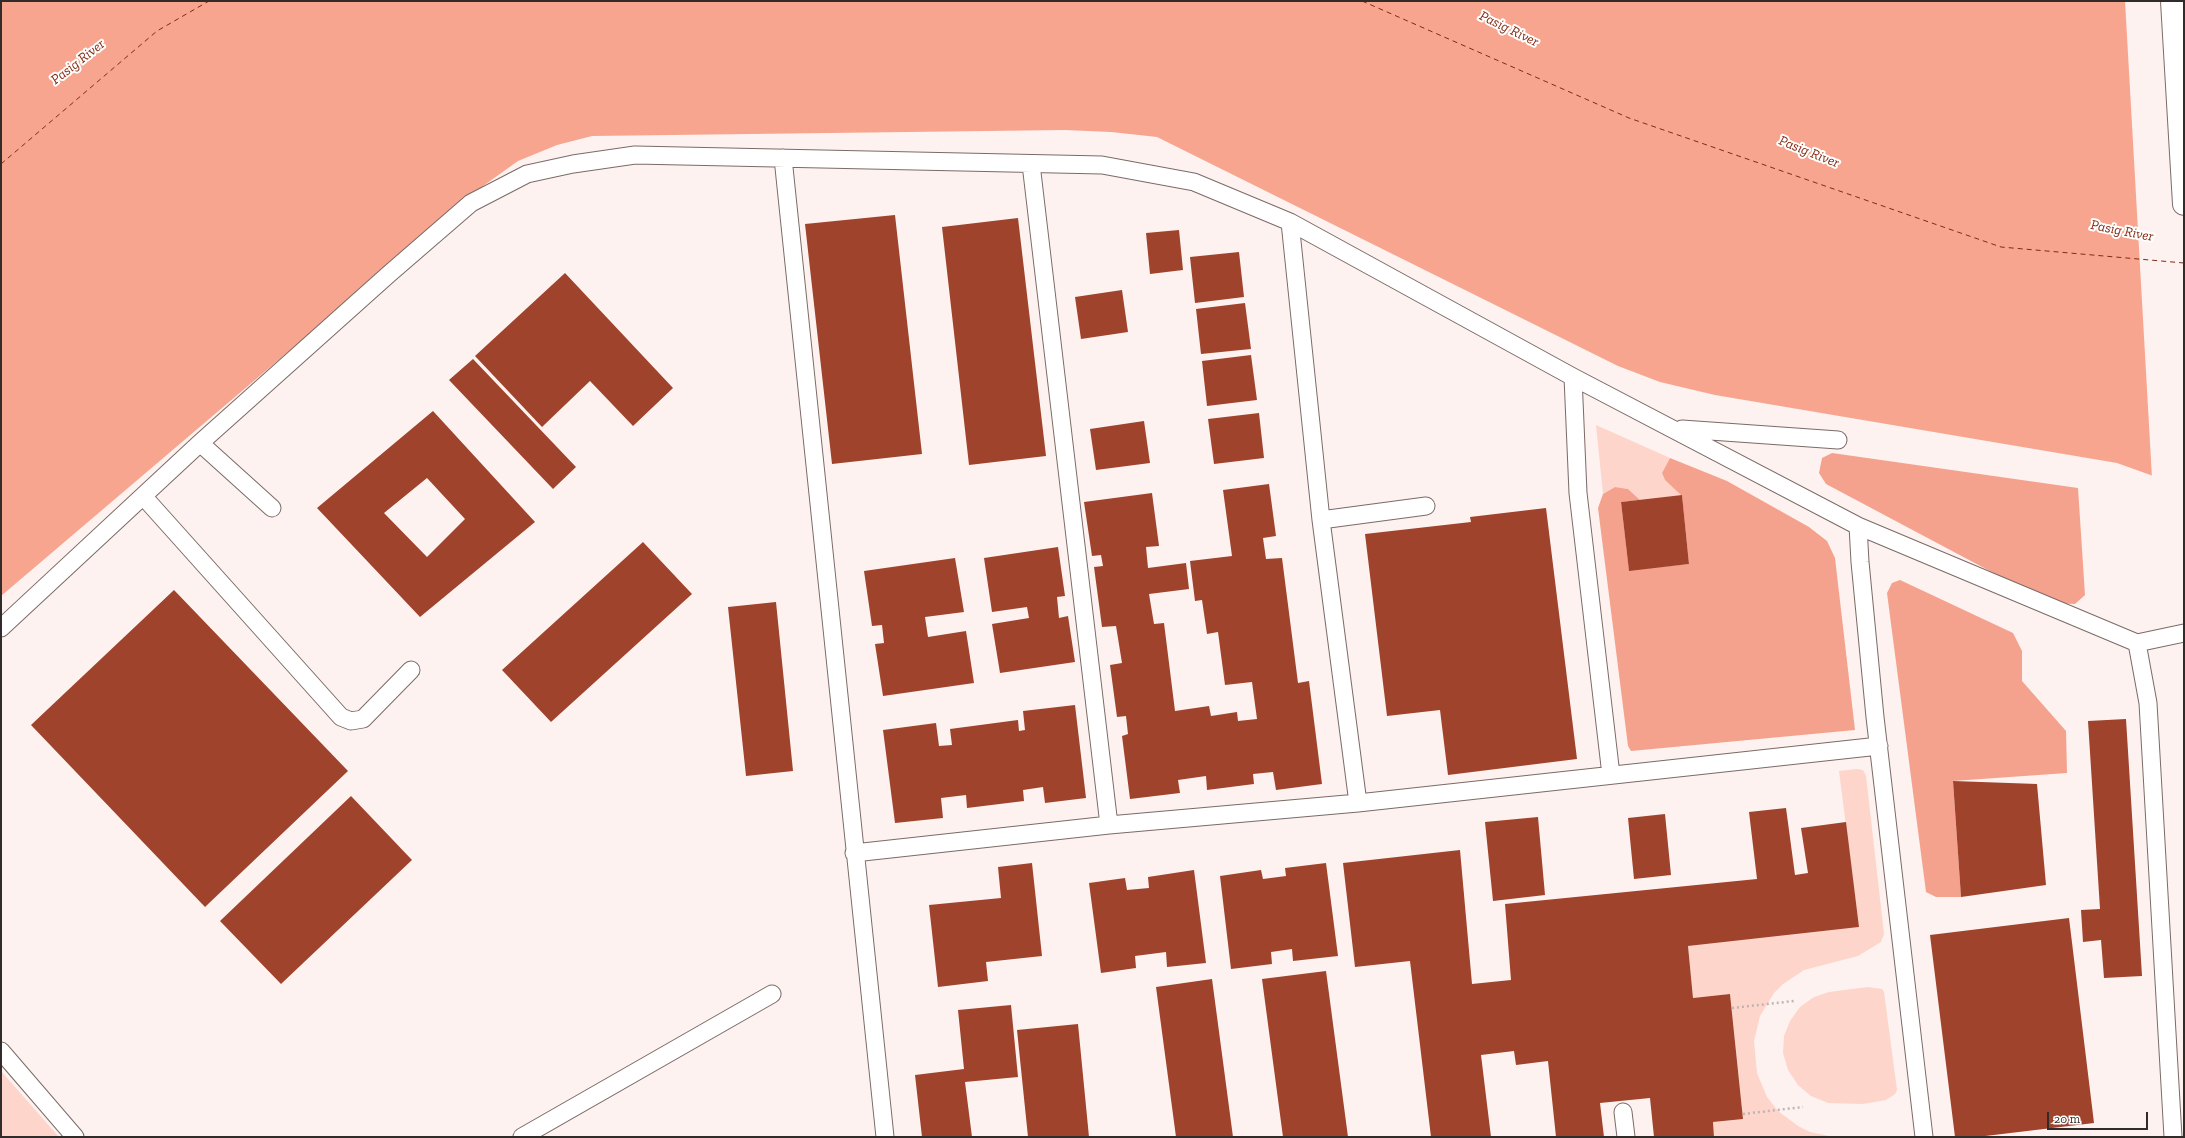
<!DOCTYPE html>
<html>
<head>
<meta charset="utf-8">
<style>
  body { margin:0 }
  #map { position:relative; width:2185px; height:1138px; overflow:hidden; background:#fdf2ef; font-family:"Zilla Slab",serif }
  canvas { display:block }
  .frame { position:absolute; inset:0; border:2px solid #312b29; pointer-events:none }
  .scale { position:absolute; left:2047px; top:1112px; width:101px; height:18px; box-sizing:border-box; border:2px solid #312b29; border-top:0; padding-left:5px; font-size:12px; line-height:14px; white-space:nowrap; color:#312b29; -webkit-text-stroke:3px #fff; paint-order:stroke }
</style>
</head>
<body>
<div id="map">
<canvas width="2185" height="1138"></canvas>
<div class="frame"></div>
<div class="scale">20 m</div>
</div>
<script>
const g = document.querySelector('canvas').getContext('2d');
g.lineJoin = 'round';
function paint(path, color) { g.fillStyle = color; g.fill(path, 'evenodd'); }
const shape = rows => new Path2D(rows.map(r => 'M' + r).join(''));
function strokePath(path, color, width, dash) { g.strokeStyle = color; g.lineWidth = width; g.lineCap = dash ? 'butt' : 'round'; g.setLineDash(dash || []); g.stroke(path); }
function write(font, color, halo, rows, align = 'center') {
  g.font = font + ' "Zilla Slab",serif'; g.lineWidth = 4; g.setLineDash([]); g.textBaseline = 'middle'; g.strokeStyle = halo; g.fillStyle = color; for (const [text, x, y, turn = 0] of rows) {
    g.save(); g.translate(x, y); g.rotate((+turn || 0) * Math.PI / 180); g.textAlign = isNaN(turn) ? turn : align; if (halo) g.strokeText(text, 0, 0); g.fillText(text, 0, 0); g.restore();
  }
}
const green = shape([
  [1596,425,1670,458,1662,473,1665,480,1682,495,1640,500,1628,489,1615,487,1603,494],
  [1857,769,1863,770,1866,776,1884,934,1881,942,1858,956,1804,970,1783,984,1774,993,1760,1016,1754,1041,1757,1073,1767,1097,1778,1111,1798,1126,1810,1132,1834,1137,1714,1137,1713,1122,1743,1119,1730,994,1693,998,1688,946,1859,927,1839,771],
  [1868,987,1882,989,1884,992,1897,1090,1895,1094,1886,1100,1863,1104,1828,1103,1811,1096,1798,1085,1788,1070,1783,1053,1784,1036,1790,1021,1800,1007,1814,997,1829,992],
  [1,1071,59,1137,1,1137]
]);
const forest = shape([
  [1832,453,2078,488,2085,595,2075,604,2050,603,1826,484,1819,473,1822,458],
  [1670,458,1727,481,1809,527,1827,541,1835,558,1855,730,1631,751,1628,746,1598,508,1603,494,1615,487,1628,489,1640,500,1621,502,1629,570,1689,564,1682,496,1665,480,1662,473],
  [1900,580,2013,633,2022,651,2022,681,2066,731,2067,773,1953,781,1961,897,1936,897,1926,892,1887,593,1892,583]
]);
const water = shape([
  [1,1,2184,1,2184,487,2117,463,1715,395,1660,382,1618,366,1157,137,1111,132,1065,130,592,136,557,145,518,161,483,186,1,596]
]);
const pier = shape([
  [2125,1,2184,1,2184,489,2152,478]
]);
const ferry = shape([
  [1362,1,1629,118,2001,247,2184,263],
  [1,164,157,31,209,1]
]);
const building = shape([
  [895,215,922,454,832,464,805,224],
  [1018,218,1046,456,969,465,942,227],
  [1179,230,1183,270,1150,274,1146,233],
  [1239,252,1244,297,1195,303,1190,257],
  [565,273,673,388,633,426,590,381,542,427,475,356],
  [1122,290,1128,332,1081,339,1075,297],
  [1245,303,1251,349,1201,354,1196,309],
  [1251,355,1257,400,1207,406,1202,361],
  [473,359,576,467,553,489,449,380],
  [433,411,535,522,420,617,317,508],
  [427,478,465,519,427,557,384,513],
  [1259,413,1264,458,1214,464,1208,419],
  [1144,421,1150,463,1096,470,1090,429],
  [1269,484,1276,536,1263,538,1266,559,1282,558,1298,683,1309,681,1322,784,1276,790,1273,772,1253,774,1254,784,1207,790,1206,776,1178,780,1180,793,1130,799,1122,736,1128,734,1126,716,1117,717,1110,665,1122,663,1116,626,1102,627,1094,567,1103,566,1101,555,1092,556,1084,502,1152,493,1159,546,1146,547,1148,568,1186,563,1189,589,1149,594,1154,624,1164,623,1175,711,1209,706,1211,716,1237,712,1238,721,1257,719,1252,682,1225,685,1218,632,1207,634,1202,600,1195,601,1190,561,1232,556,1223,490],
  [1682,495,1689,564,1629,571,1621,502],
  [1546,508,1577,759,1448,775,1440,710,1387,716,1365,534,1471,522,1470,517],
  [643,542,692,594,551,722,502,670],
  [1058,547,1065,596,1057,597,1059,618,1068,616,1075,662,1000,673,992,624,1029,618,1027,607,992,612,984,558],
  [955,558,964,612,925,617,928,637,966,631,974,683,883,696,875,644,884,643,882,625,872,626,864,571],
  [174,590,348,771,205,907,31,725],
  [776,602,793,771,746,776,728,607],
  [1075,705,1086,798,1045,803,1043,787,1023,790,1024,801,967,808,966,795,941,798,943,818,895,823,883,730,936,723,939,746,952,745,950,729,1018,720,1019,731,1025,730,1023,711],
  [2126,719,2142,976,2104,978,2101,940,2083,942,2081,910,2100,909,2088,721],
  [1953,781,2037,784,2046,885,1961,897],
  [351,796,412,860,281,984,220,921],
  [1786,808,1795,875,1808,873,1801,828,1846,822,1859,927,1688,946,1693,998,1730,994,1743,1119,1713,1122,1714,1137,1654,1137,1650,1098,1600,1103,1604,1137,1556,1137,1548,1061,1516,1065,1514,1051,1481,1055,1491,1137,1431,1137,1410,961,1355,967,1343,863,1460,850,1472,984,1511,980,1505,904,1757,879,1749,812],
  [1665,814,1671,875,1634,879,1628,818],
  [1538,817,1545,895,1493,901,1485,822],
  [1032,863,1042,956,986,962,988,981,938,987,929,905,1001,898,998,867],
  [1326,863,1338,956,1293,961,1292,949,1271,952,1272,964,1231,969,1220,876,1261,870,1263,879,1286,876,1285,868],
  [1194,870,1206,963,1167,967,1166,952,1135,956,1136,968,1101,973,1089,883,1125,878,1127,890,1149,888,1148,877],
  [2069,918,2094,1123,1977,1137,1955,1137,1930,935],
  [1326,971,1348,1137,1283,1137,1262,979],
  [1212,979,1233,1137,1176,1137,1156,987],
  [1011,1005,1018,1077,965,1082,972,1137,922,1137,915,1075,964,1069,958,1010],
  [1078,1024,1089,1137,1028,1137,1017,1030]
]);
const path = shape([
  [1732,1008,1794,1001],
  [1743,1114,1803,1107]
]);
const service = shape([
  [783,158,885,1137],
  [1031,164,1109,825],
  [1290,222,1321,520,1358,803],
  [1573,377,1578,493,1611,775],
  [1682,429,1838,440],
  [200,443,272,508],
  [143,496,341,717,351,721,363,719,411,670],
  [1321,520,1426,506],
  [1858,526,1860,562,1875,717,1924,1137],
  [1,628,200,443,389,274,471,203,527,174,573,164,635,155,1102,165,1194,182,1290,222,1573,377,1858,526,2137,643,2184,633],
  [2137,643,2148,703,2173,1137],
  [854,853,1109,825,1358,803,1879,746],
  [1,1051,75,1137],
  [1623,1112,1626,1137],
  [522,1137,772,994]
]);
const primary = shape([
  [2172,1,2184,204]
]);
const waterNames = [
  ["Pasig River",1509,29,26],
  ["Pasig River",78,62,-38],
  ["Pasig River",1809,152,22],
  ["Pasig River",2122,231,11]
];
paint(green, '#fdd5cb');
paint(forest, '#f4a28d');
paint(water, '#f7a58f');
paint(pier, '#fdf2ef');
strokePath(ferry, '#832a12', 1, [5, 4]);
paint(building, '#9f432c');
strokePath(service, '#7a6b67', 19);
strokePath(primary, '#7a6b67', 24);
strokePath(path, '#bfb5b3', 2.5, [2, 3]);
strokePath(service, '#fff', 17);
strokePath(primary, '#fff', 22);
write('italic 14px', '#832a12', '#fff', waterNames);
</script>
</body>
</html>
